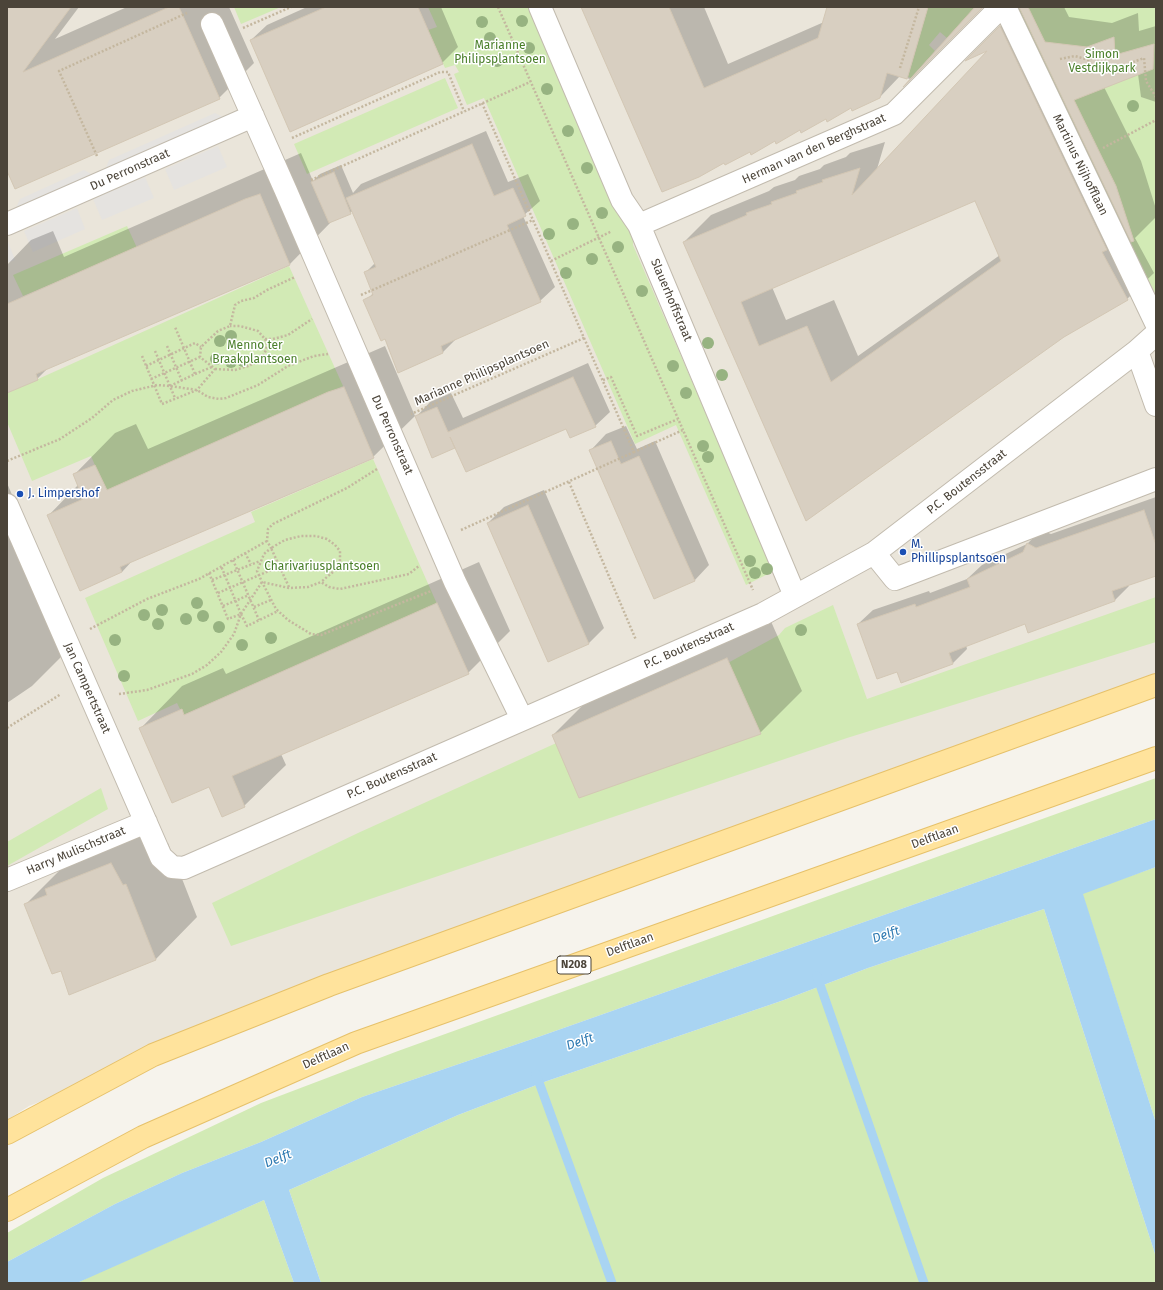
<!DOCTYPE html>
<html>
<head>
<meta charset="utf-8">
<style>
  body { margin:0 }
  #map { position:relative; width:1163px; height:1290px; overflow:hidden; background:#f6f3ec; font-family:"Fira Sans",sans-serif }
  canvas { display:block }
  .frame { position:absolute; inset:0; border:8px solid #4b4439; pointer-events:none }
</style>
</head>
<body>
<div id="map">
<canvas width="1163" height="1290"></canvas>
<div class="frame"></div>
</div>
<script>
const g = document.querySelector('canvas').getContext('2d');
g.lineJoin = 'round';
function paint(path, color) { g.fillStyle = color; g.fill(path, 'evenodd'); }
const shape = rows => new Path2D(rows.map(r => 'M' + r).join(''));
function strokePath(path, color, width, dash) { g.strokeStyle = color; g.lineWidth = width; g.lineCap = dash ? 'butt' : 'round'; g.setLineDash(dash || []); g.stroke(path); }
function write(font, color, halo, rows, align = 'center') {
  g.font = font + ' "Fira Sans",sans-serif'; g.lineWidth = 3; g.setLineDash([]); g.textBaseline = 'middle'; g.strokeStyle = halo; g.fillStyle = color; for (const [text, x, y, turn = 0] of rows) {
    g.save(); g.translate(x, y); g.rotate((+turn || 0) * Math.PI / 180); g.textAlign = isNaN(turn) ? turn : align; if (halo) g.strokeText(text, 0, 0); g.fillText(text, 0, 0); g.restore();
  }
}
const residential = shape([
  [7,7,1156,7,1156,684,677,851,29,1106,7,1120]
]);
const green = shape([
  [234,7,281,7,241,24],
  [428,7,530,7,633,235,633,245,774,571,746,585,676,425,635,444,484,98,467,105,454,74,459,72,455,65,445,68,428,30,437,27],
  [928,7,975,7,947,38,940,32,929,45,935,51,911,78,908,77],
  [1013,7,1156,7,1156,295,1129,242],
  [445,78,458,108,307,174,294,144],
  [127,226,137,248,23,296,13,275],
  [289,266,343,386,106,491,91,456,32,481,7,422,7,393],
  [373,459,437,604,183,715,177,703,138,721,85,598,255,522,251,512],
  [1156,597,1156,642,847,738,231,946,212,903,358,833,704,676,779,635,785,628,833,605,867,699],
  [1156,778,1156,819,541,1036,362,1097,261,1142,182,1173,115,1204,7,1262,7,1233,103,1178,261,1103,398,1051],
  [101,788,108,809,7,866,7,842],
  [1156,867,1156,1123,1082,893],
  [1044,909,1156,1257,1156,1283,321,1283,289,1190,458,1115,547,1081,784,1000,868,968],
  [264,1200,294,1283,77,1283,93,1275]
]);
const parking = shape([
  [215,113,225,118,105,170,109,160],
  [218,146,227,167,174,190,165,169],
  [84,170,93,175,16,208,20,199],
  [145,177,154,198,102,220,93,199],
  [77,208,85,229,33,252,24,231],
  [7,239,15,260,7,263]
]);
const water = shape([
  [1156,819,1156,867,1083,894,1156,1123,1156,1257,1044,909,868,968,784,1000,547,1081,458,1115,289,1190,321,1283,294,1283,264,1200,77,1283,7,1283,7,1262,115,1204,182,1173,261,1142,362,1097,541,1036]
]);
const shadow = shape([
  [13,7,79,7,55,39,127,7,229,7,254,63,219,98,7,168,7,15],
  [307,7,441,7,458,47,442,63,251,40,267,25],
  [582,7,704,7,728,64,824,22,828,7,982,7,910,79,900,76,879,98,851,107,750,151],
  [1020,7,1064,7,1069,17,1112,23,1138,13,1139,31,1156,26,1156,102,1141,97,1138,74,1104,87,1141,161,1156,209,1156,217,1135,238,1154,273,1127,299,1063,336,806,520,684,242,711,215,769,191,774,187,795,180,799,176,820,169,824,165,846,157,850,153,885,142,877,169,991,48,969,58],
  [975,199,1000,255,858,356,834,300,786,320,772,287],
  [486,131,508,182,528,174,540,201,523,216,555,287,540,301,457,338,443,352,399,371,368,299,373,293,365,273,375,263,353,211,331,222,290,264,49,367,37,379,7,392,7,265,31,240,53,231,64,257,301,153,313,181,320,174,341,165,353,193,361,184],
  [385,346,415,416,373,457,133,560,122,572,48,516,78,485,74,475,115,433,136,424,148,449],
  [588,363,610,412,595,426,567,428,455,447,432,456,416,417,430,402,451,393,463,418],
  [626,426,637,449,655,441,709,565,694,581,591,450,606,434],
  [7,483,47,577,73,645,32,686,7,703],
  [544,490,604,628,589,643,549,660,488,523,504,507],
  [1156,497,1156,575,1128,585,1129,586,1115,600,1025,622,966,645,967,649,953,663,901,682,897,670,858,624,873,610,929,591,930,593,967,579,982,565,1027,544,1041,530,1051,534],
  [479,562,510,631,468,673,281,754,286,765,244,806,210,786,141,728,182,686,223,668,226,674],
  [769,617,802,691,760,733,553,735,594,694],
  [153,822,164,844,168,843,197,917,156,959,70,993,61,970,25,905,67,863]
]);
const stream = shape([
  [817,976,924,1283],
  [536,1074,612,1283]
]);
const building = shape([
  [7,7,71,7,23,72,169,7,179,7,220,99,15,189,7,171,7,7],
  [326,7,418,7,443,64,290,132,250,40,326,7],
  [581,7,669,7,704,88,818,38,827,7,928,7,907,79,887,73,880,98,852,111,851,108,827,122,826,119,801,133,800,130,776,144,775,141,751,155,750,152,725,165,724,163,699,177,662,192,581,7],
  [975,7,983,7,903,87,975,7],
  [1019,7,1028,7,1045,42,1087,47,1114,37,1115,55,1154,44,1153,69,1074,100,1116,186,1134,241,1131,242,1019,7],
  [1000,26,1107,250,1102,252,1128,300,1064,337,806,521,683,242,747,215,746,213,772,204,771,202,797,193,796,191,823,182,822,180,860,168,852,195,987,51,965,61,1000,26],
  [975,201,1001,261,831,382,807,326,759,346,741,302,975,201],
  [472,144,494,196,513,188,526,216,507,225,541,302,441,346,443,353,398,373,385,339,381,341,363,300,373,295,364,272,376,267,346,198,472,144],
  [334,172,351,214,329,223,311,182,334,172],
  [260,194,290,265,36,374,38,380,7,393,7,304,245,199,260,194],
  [573,377,596,427,570,438,566,429,466,472,450,437,455,448,432,458,415,416,437,407,448,432,573,377],
  [344,387,374,458,120,567,122,572,80,591,47,515,83,499,73,474,95,465,107,490,328,392,344,387],
  [611,441,621,464,639,456,695,581,654,599,589,450,611,441],
  [528,505,589,644,548,662,487,523,528,505],
  [1144,510,1156,545,1156,576,1112,591,1115,601,1028,633,1025,624,949,653,953,664,901,683,897,672,877,679,857,624,915,604,916,607,970,587,967,579,1023,552,1027,543,1036,548,1144,510],
  [437,603,469,674,232,776,245,807,222,817,209,787,172,803,139,728,182,709,184,715,437,603],
  [727,658,761,734,579,798,552,735,727,658],
  [111,863,123,885,126,884,156,960,69,995,61,971,52,974,24,904,47,895,45,889,111,863]
]);
const path = shape([
  [498,7,683,430],
  [243,28,291,7],
  [1060,59,1075,56,1089,60,1106,53,1109,71,1144,58,1146,81,1156,97],
  [900,68,919,7],
  [482,103,533,220],
  [292,138,440,72,448,72,464,111],
  [1103,148,1156,120],
  [97,156,59,71,187,13],
  [311,180,530,82],
  [551,261,612,231],
  [361,295,533,220,584,338,411,414],
  [584,338,634,452,683,430,753,590],
  [265,339,273,339,288,335,312,319],
  [167,346,182,381],
  [155,351,175,398],
  [142,356,162,404,197,390,215,369,200,357,201,347,218,331,230,326,235,305,241,301,254,298,267,290,295,277],
  [146,366,195,343,201,347],
  [215,369,235,370,248,366,257,362,263,356,266,350,267,344,265,339,258,331,240,326,230,326],
  [195,374,212,367],
  [151,379,200,357],
  [603,380,611,377,637,436,678,419],
  [170,386,195,374,175,327],
  [7,461,60,439,92,418,113,400,132,391,157,385,170,386,197,390,208,397,219,399,226,398,258,385,288,366,314,356,328,354],
  [377,469,347,488,273,524,268,529,267,541,271,548,264,554,257,571,262,582,276,609,288,620,311,634,321,635,431,591],
  [569,482,636,640],
  [461,530,634,452],
  [245,553,251,564],
  [233,560,259,620],
  [209,573,228,619,241,614,221,566],
  [212,580,260,561],
  [289,587,271,548,285,540,301,536,316,536,327,539,335,545,340,551,340,566,321,582],
  [218,593,280,566],
  [223,606,249,595],
  [254,607,271,600],
  [241,614,247,626,278,611],
  [90,629,147,599,199,579,267,541],
  [119,694,147,690,192,674,207,665,221,652,234,634,241,614,262,582,289,588,308,587,321,582,329,587,340,589,409,574,419,566],
  [7,728,61,694]
]);
const minor = shape([
  [540,7,622,200,639,225,795,596],
  [1005,7,1156,323],
  [212,24,286,191,455,582,522,719],
  [7,224,253,116],
  [639,225,894,114,1001,7],
  [1137,351,1156,405],
  [7,505,161,857,172,867,184,868,763,614,874,553,1137,351,1156,334],
  [874,553,895,579,1156,479],
  [7,880,146,822]
]);
const major = shape([
  [7,1133,153,1055,329,985,1156,685],
  [7,1210,143,1137,356,1043,1156,758]
]);
const trees = [
  [522,21],
  [482,22],
  [490,38],
  [529,48],
  [497,61],
  [547,89],
  [1133,106],
  [568,131],
  [587,168],
  [602,213],
  [573,224],
  [549,234],
  [618,247],
  [592,259],
  [566,273],
  [642,291],
  [231,336],
  [220,341],
  [708,343],
  [216,359],
  [243,361],
  [231,362],
  [673,366],
  [722,375],
  [686,393],
  [703,446],
  [708,457],
  [750,561],
  [767,569],
  [755,573],
  [197,603],
  [162,610],
  [144,615],
  [203,616],
  [186,619],
  [158,624],
  [219,627],
  [801,630],
  [271,638],
  [115,640],
  [242,645],
  [124,676]
];
const markers = [
  [20,494,4,"#1a4fb4"],
  [903,552,4,"#1a4fb4"]
];
const shields = [
  [574,965,34]
];
const shieldNames = [
  ["N208",574,965]
];
const parkNames = [
  ["Marianne",500,46],
  ["Philipsplantsoen",500,60],
  ["Simon",1102,55],
  ["Vestdijkpark",1102,69],
  ["Menno ter",255,346],
  ["Braakplantsoen",255,360],
  ["Charivariusplantsoen",322,567]
];
const streetNames = [
  ["Herman van den Berghstraat",814,149,-24],
  ["Martinus Nijhofflaan",1080,165,64],
  ["Du Perronstraat",130,170,-24],
  ["Slauerhoffstraat",671,300,67],
  ["Marianne Philipsplantsoen",482,373,-24],
  ["Du Perronstraat",392,435,66],
  ["P.C. Boutensstraat",967,482,-38],
  ["P.C. Boutensstraat",689,646,-24],
  ["Jan Campertstraat",87,688,66],
  ["P.C. Boutensstraat",392,776,-24],
  ["Delftlaan",935,837,-20],
  ["Harry Mulischstraat",76,851,-23],
  ["Delftlaan",630,945,-20],
  ["Delftlaan",326,1056,-24]
];
const transitNames = [
  ["J. Limpershof",28,494],
  ["M.",911,545],
  ["Phillipsplantsoen",911,559]
];
const waterNames = [
  ["Delft",886,935,-19],
  ["Delft",580,1042,-19],
  ["Delft",278,1159,-22]
];
paint(residential, '#eae5da');
paint(green, '#d2eab5');
paint(parking, '#e5e3e0');
paint(water, '#a9d4f2');
paint(shadow, '#0003');
strokePath(stream, '#a9d4f2', 9);
paint(building, '#d8cfc1');
strokePath(building, '#d3c7b4', 1);
strokePath(minor, '#c2bbae', 24);
strokePath(major, '#e6c16a', 24);
strokePath(path, '#c4b79f', 2.5, [2, 2]);
strokePath(minor, '#fff', 22);
strokePath(major, '#ffe39c', 22);
g.fillStyle = '#97b381';
for (const [x, y] of trees) { g.beginPath(); g.arc(x, y, 6, 0, 2 * Math.PI); g.fill(); }
for (const [x, y, r, color] of markers) { const dot = new Path2D(); dot.arc(x, y, r, 0, 2 * Math.PI); g.fillStyle = color; g.fill(dot); strokePath(dot, '#fff', 1.5); }
for (const [x, y, w] of shields) { const box = new Path2D(); box.roundRect(x - w / 2, y - 9, w, 18, 3); g.fillStyle = '#fff'; g.fill(box); strokePath(box, '#4b4439', 1); }
write('bold 11px', '#4b4439', null, shieldNames);
write('12px', '#4a7f2a', '#fff', parkNames);
write('12px', '#4b4439', '#fff', streetNames);
write('12px', '#164399', '#fff', transitNames, 'left');
write('italic 13px', '#2e7ab2', '#fff', waterNames);
</script>
</body>
</html>
